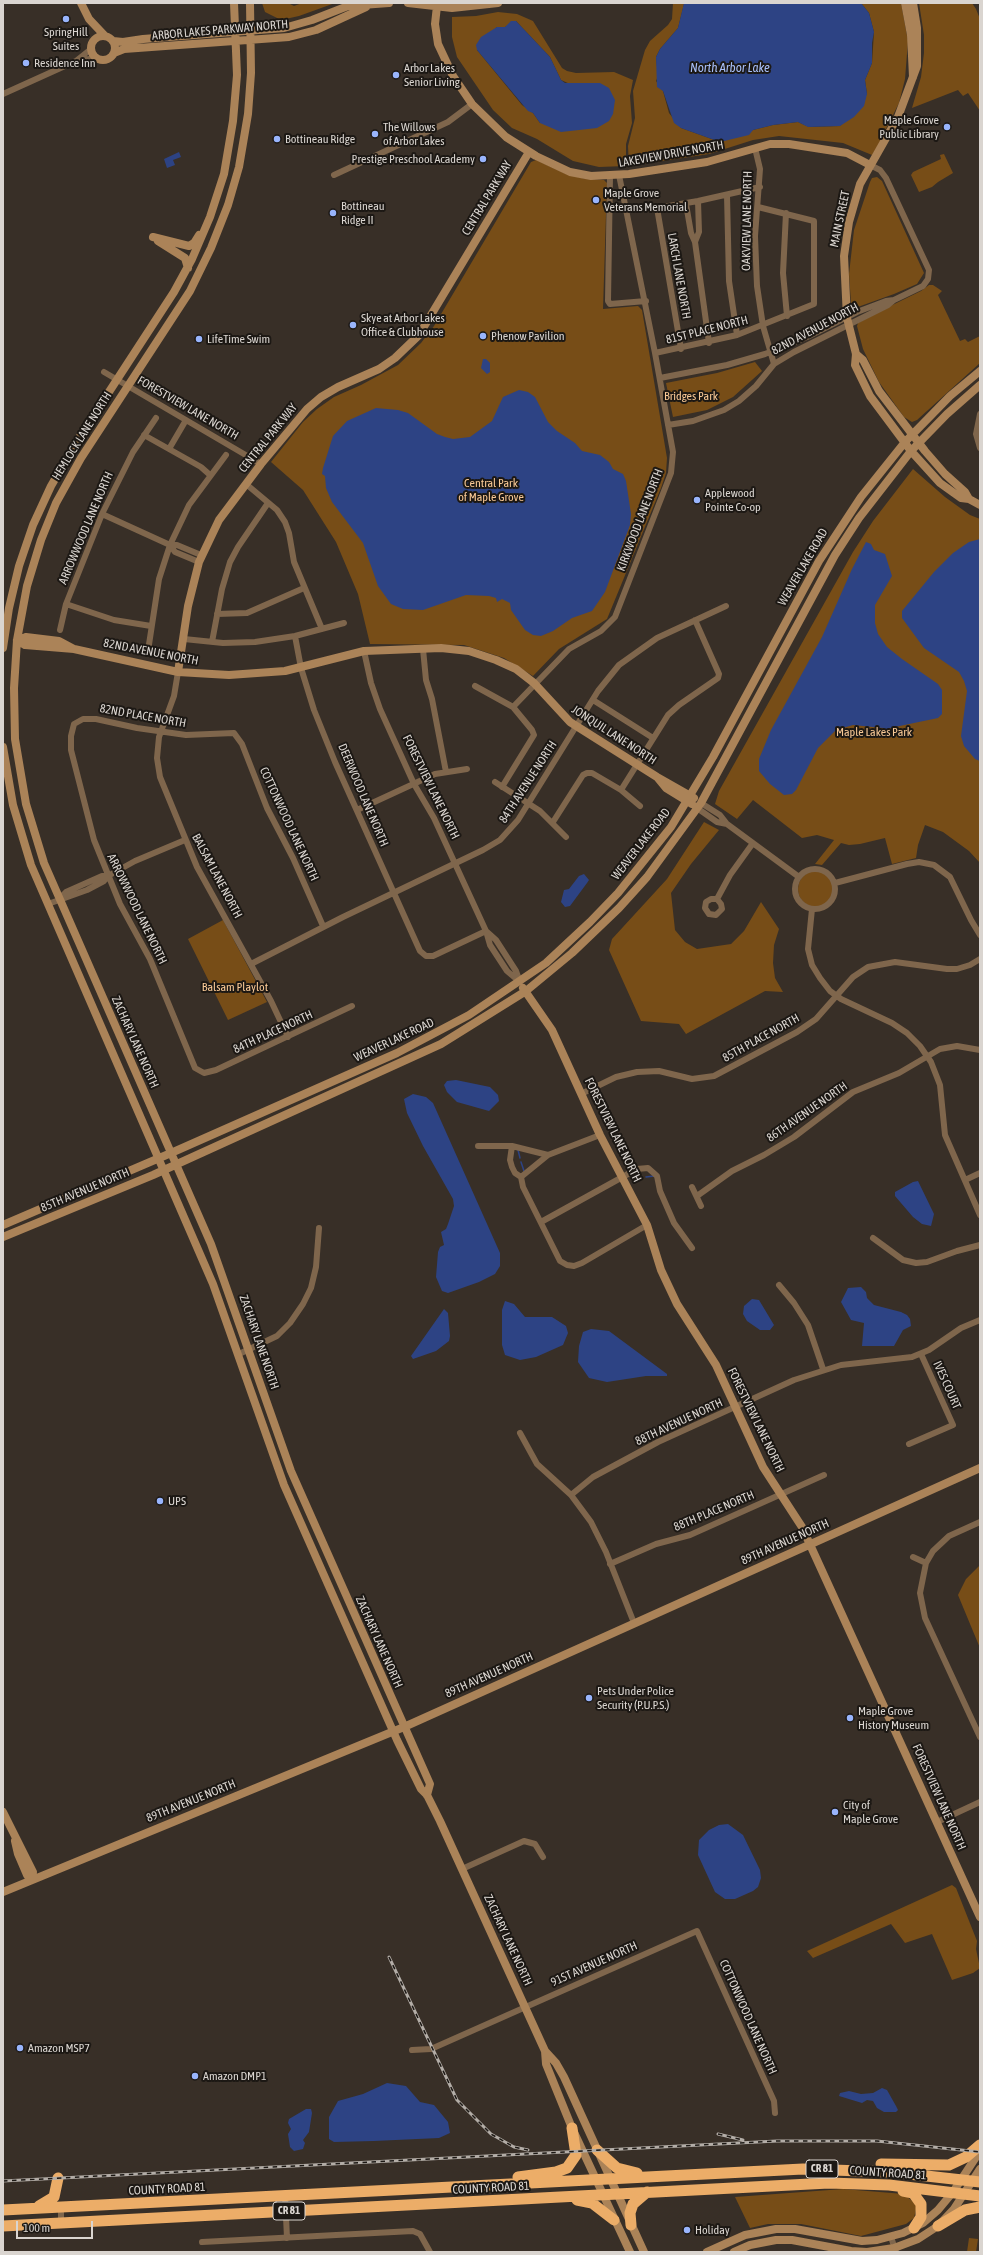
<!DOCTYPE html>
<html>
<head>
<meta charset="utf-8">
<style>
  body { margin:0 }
  #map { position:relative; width:983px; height:2255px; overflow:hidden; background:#382f27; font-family:"Asap Condensed",sans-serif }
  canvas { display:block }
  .frame { position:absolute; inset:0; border:4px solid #dad5d0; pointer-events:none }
  .scale { position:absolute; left:16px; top:2221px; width:77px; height:18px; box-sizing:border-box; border:2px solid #dad5d0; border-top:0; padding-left:5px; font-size:12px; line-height:14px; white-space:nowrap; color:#dad5d0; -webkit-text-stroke:3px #1c1814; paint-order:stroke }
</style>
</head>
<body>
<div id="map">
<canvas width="983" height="2255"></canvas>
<div class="frame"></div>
<div class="scale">100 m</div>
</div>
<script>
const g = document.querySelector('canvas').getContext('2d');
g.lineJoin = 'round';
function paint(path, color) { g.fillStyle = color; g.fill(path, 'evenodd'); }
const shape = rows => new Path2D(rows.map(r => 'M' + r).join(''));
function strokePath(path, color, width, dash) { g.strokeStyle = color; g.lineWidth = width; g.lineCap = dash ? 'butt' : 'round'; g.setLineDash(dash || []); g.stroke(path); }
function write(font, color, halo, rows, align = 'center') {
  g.font = font + ' "Asap Condensed",sans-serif'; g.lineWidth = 4; g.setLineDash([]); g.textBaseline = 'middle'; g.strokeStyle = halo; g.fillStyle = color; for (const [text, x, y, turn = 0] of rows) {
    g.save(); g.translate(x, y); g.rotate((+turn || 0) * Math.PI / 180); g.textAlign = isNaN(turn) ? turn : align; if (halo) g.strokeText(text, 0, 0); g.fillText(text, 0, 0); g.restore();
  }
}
const green = shape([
  [262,3,288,3,294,6,302,3,335,3,299,16,281,20,265,12],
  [673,3,684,4,678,28,660,49,656,57,658,76,656,81,663,91,669,113,681,128,720,142,753,130,773,125,798,122,809,127,840,126,867,94,865,80,872,63,874,32,869,13,861,3,901,3,908,41,905,79,899,103,886,129,886,133,872,155,843,143,779,136,753,140,709,154,629,166,628,146,635,118,633,91,645,50,650,41,668,25,672,19],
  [919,3,972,3,976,9,980,19,980,111,968,93,963,96,958,90,912,108,921,77,924,53,924,35],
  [498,12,517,14,533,21,562,68,567,71,576,73,614,72,633,80,630,96,632,123,626,144,626,166,599,167,573,161,537,139,512,128,493,110,457,57,452,37,452,17,476,16],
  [516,21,550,57,561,80,570,84,540,123,533,113,522,105,477,50,497,27,505,27],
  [944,154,953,173,938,182,932,187,919,192,911,175,913,172,941,159,940,155],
  [536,160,566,174,586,179,604,180,607,183,603,309,638,306,642,310,667,458,666,473,661,488,607,619,559,649,533,676,504,658,464,645,370,644,358,594,336,542,303,490,271,462,303,422,317,409,334,397,361,385,398,365,421,343,434,326,531,162],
  [877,177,882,181,924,273,917,284,894,294,855,308,851,303,849,274,854,230,870,182,872,178],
  [929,285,933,285,942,291,938,295,960,341,965,339,968,342,980,336,980,363,917,420,912,422,904,417,879,382,863,349,857,326,858,323,874,314,921,291],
  [755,362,762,371,733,397,707,410,673,417,666,383,717,373],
  [913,469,945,497,970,515,980,519,980,863,969,851,943,832,925,825,918,845,916,858,892,864,885,838,860,844,849,845,841,843,822,865,815,864,834,840,817,835,802,838,753,800,737,819,715,804,719,791,853,552,873,521],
  [704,822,719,830,691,864,671,893,675,930,685,942,697,949,731,944,744,931,761,902,779,929,774,945,773,963,775,978,783,992,765,991,686,1034,679,1024,641,1021,609,950,612,939,667,879],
  '798 889a18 18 0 1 1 36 0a18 18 0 1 1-36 0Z',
  [223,920,267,1002,228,1020,188,939],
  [980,1565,980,1648,958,1595,966,1579],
  [952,1885,956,1888,977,1941,976,1949,980,1968,973,1973,952,1980,932,1934,905,1943,891,1924,813,1958,807,1951],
  [843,2189,904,2194,917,2205,914,2218,906,2224,861,2236,801,2224,768,2224,750,2228,735,2197],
  [969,2238,978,2239,976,2252,967,2252]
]);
const water = shape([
  [684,3,861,3,869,13,874,32,872,43,872,63,865,80,867,94,864,106,854,117,840,126,808,127,798,122,773,125,753,130,749,135,720,142,681,128,674,123,663,91,657,87,656,57,660,49,678,28],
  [511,21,516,21,550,57,561,80,565,83,600,83,609,88,615,100,613,114,609,121,597,128,561,132,540,123,533,113,528,111,477,50,476,45,481,37,497,27,505,27],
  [179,152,181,157,173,160,175,165,167,168,164,159],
  [483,359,486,359,490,363,490,372,487,374,481,368],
  [519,390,528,392,535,397,548,422,557,431,575,443,582,451,600,455,609,462,613,469,623,474,626,481,631,514,630,525,605,592,592,611,572,618,553,631,541,636,533,635,525,630,511,610,510,603,502,599,497,602,496,598,489,596,466,595,423,610,403,609,391,604,378,586,363,543,332,502,326,488,325,476,322,474,323,468,333,436,347,421,376,408,398,410,408,413,437,434,445,437,453,439,470,437,492,421,503,397],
  [980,539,980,761,975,759,964,746,961,736,967,691,964,681,959,672,924,648,902,618,902,611,934,572,953,553,969,542],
  [866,542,871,544,874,550,885,554,892,576,875,605,875,623,878,634,887,647,902,659,938,684,942,690,942,714,938,718,890,728,887,731,883,728,853,725,836,730,818,748,796,790,792,794,784,795,770,784,759,771,759,759,771,730,822,637,852,569],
  [584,874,589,880,587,883,570,906,565,907,561,902,564,890,569,889,579,876],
  [456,1080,490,1087,498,1095,499,1101,489,1111,457,1102,447,1092,444,1085,447,1081],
  [413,1094,426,1097,433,1103,500,1253,500,1266,495,1274,479,1282,448,1293,442,1291,436,1277,438,1252,440,1247,444,1245,441,1232,446,1229,448,1224,454,1206,453,1199,423,1146,407,1113,404,1099],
  [918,1181,934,1214,931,1226,922,1224,913,1217,895,1196,895,1192,913,1182],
  [861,1287,866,1292,867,1298,874,1305,901,1312,907,1315,910,1319,911,1326,903,1330,894,1346,862,1346,864,1323,851,1320,841,1302,848,1288],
  [752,1299,759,1300,774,1325,770,1330,760,1330,747,1321,743,1314,744,1306],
  [505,1301,514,1304,525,1317,552,1317,566,1326,568,1333,563,1345,536,1357,520,1360,505,1355,502,1345,502,1310],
  [444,1309,448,1313,450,1336,449,1341,436,1351,413,1359,411,1356],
  [591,1329,609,1331,667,1374,667,1376,646,1376,607,1382,589,1378,578,1362,579,1346,583,1332],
  [728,1824,743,1835,760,1870,761,1878,758,1887,753,1891,735,1899,725,1899,715,1892,698,1855,699,1840,709,1830,719,1825],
  [387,2083,406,2086,420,2102,434,2105,448,2122,450,2133,439,2138,374,2141,334,2142,329,2139,329,2117,338,2101,363,2094],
  [882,2088,887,2090,896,2106,898,2110,896,2112,884,2112,877,2108,873,2101,867,2100,862,2103,839,2096,840,2093,849,2091,861,2094,873,2093],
  [306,2109,311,2109,312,2113,309,2132,303,2140,305,2143,303,2149,294,2151,290,2147,288,2134,291,2129,288,2123,289,2119]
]);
const stream = shape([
  [518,1150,520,1158],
  [521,1162,524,1171],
  [646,1177,654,1176]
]);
const street = shape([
  [76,61,91,49],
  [3,94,76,61,96,58],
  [755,148,760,169,755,236,757,286,763,326,774,364],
  [870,165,880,170,886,178,929,270,928,279,923,286,894,300],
  [334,175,448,122,472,104],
  [610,176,608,301,610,304,646,301],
  [727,195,729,281,737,335],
  [686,204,691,233,695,242,699,232,698,201],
  [657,208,681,349],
  [610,209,657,208,698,201,760,187],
  [786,213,783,273,787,316],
  [695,242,709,343],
  [655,353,737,335,814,304,814,221,758,207],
  [104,372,261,464],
  [660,378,727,365,765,354,807,337,857,312,886,301,894,300,888,305,794,352,774,364,756,386,739,401,724,410,693,421,668,425],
  [980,414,976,434,980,448],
  [144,435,201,467,210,475],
  [169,449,186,420],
  [246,484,277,510,285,522,289,533,294,562,322,629],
  [102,514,170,545],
  [199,562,175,552,170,545,177,545,201,555],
  [66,604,114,620,151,626],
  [217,614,247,613,304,588],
  [60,630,66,604,102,514,133,452,156,418],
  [295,636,301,668,314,710,335,762,420,951,426,956,433,956,486,931,434,818,414,784,380,709,371,683,364,651],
  [184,639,223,643,255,642,295,636,344,623],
  [212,642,222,589,230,562,238,547,268,503],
  [423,649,426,680,432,699,446,772],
  [148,651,159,579,170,545,189,505,226,455],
  [178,672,174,696,159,737,157,758,160,777,197,867,271,1001,288,1037],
  [475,686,513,707,532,730,534,735,502,787],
  [593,700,653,738],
  [513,707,569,649,601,631,615,617,671,473,673,452,655,353,619,175],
  [495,782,540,811,566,837],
  [621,790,668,715,679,705,718,678,719,674,695,620],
  [701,803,720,815,727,824,799,877],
  [697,808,717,822,727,824],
  [357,810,435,774,467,769],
  [553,822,583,775,587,773,592,773,621,790,640,806],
  '795 889a20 20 0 1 1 40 0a20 20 0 1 1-40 0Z',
  [108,876,135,861,185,840],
  [835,883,907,864,919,862,934,865,950,877,971,920,980,935],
  [717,899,721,904,722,909,716,915,709,914,705,908,706,902,711,899,717,899,730,875,753,843],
  [48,904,87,890,104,881,108,876,102,876,66,892,59,899],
  [812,909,808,949,812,965,820,978,830,991,841,999,892,1023,907,1033,920,1046,931,1062,940,1085,945,1135,980,1215],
  [323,926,293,858,267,808,242,744,234,733,186,735,137,728,96,719,83,719,74,724,71,736,71,750,94,840,120,904,150,959,195,1068,204,1073,216,1070,352,1006],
  [486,931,496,940,516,971,520,982,507,971,490,945,486,931],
  [251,964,343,917,483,850,500,840,518,820,598,691,619,665,657,638,726,606],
  [581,1094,616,1077,637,1072,659,1071,692,1079,714,1076,797,1032,816,1019,853,977,868,967,895,962,947,969,957,969,970,965,980,959],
  [478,1146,512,1146,548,1155],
  [512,1146,510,1160,512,1167,515,1173,521,1177,523,1187,560,1261,567,1265,574,1266,582,1263,647,1225],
  [521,1177,548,1155,600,1135],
  [965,1180,980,1173],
  [692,1187,701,1206],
  [697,1196,732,1171,764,1155,794,1137,853,1092,899,1073,940,1049,957,1046,980,1050],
  [541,1222,637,1169,648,1168,657,1176,660,1191,674,1223,692,1248],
  [873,1238,903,1260,916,1263,927,1262,957,1251,980,1245],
  [779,1285,794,1303,808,1325,823,1369],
  [239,1354,277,1336,290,1323,303,1304,311,1288,316,1267,319,1228],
  [520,1433,537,1464,571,1495,591,1522,606,1552,634,1623],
  [909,1444,953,1425,921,1354],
  [571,1495,593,1477,658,1442,794,1380,841,1365,912,1357,929,1350,961,1328,980,1320],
  [913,1557,926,1563,933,1551,949,1536,980,1522],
  [926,1563,920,1593,925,1618,980,1737],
  [610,1564,656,1544,690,1535,824,1475],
  [937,1822,980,1802],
  [462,1869,524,1841,535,1844,543,1857],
  [412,2050,431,2049,697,1931,774,2101,775,2113],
  [285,2195,287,2238],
  [61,2223,61,2207],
  [891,2237,896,2252],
  [202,2242,413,2231,420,2234,430,2252]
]);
const secondary = shape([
  [81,3,89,19,105,36],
  [250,3,251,73,248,114,239,167,228,205,211,248,190,291,81,458,56,503,41,540,27,586,17,640,14,688,15,739,26,804,44,863,211,1244,291,1471,430,1784,427,1795],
  [408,3,452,8,498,3],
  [905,3,911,35,913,77],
  [913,3,917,28,917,66,898,117,860,184,849,222,844,256,847,318,856,354,855,365,870,396,911,451,940,483,961,498,969,499,980,505],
  [437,6,435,24,438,44,453,76,472,104,506,137,536,156,570,172,591,176,629,174,707,162,770,144,789,144,847,153,870,165],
  '91 48a12 12 0 1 1 24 0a12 12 0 1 1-24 0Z',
  [113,41,123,42,143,39,284,28,312,20,348,6,389,3],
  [114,53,124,49,289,37,316,30,366,7],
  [153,237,189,246,194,243,199,235],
  [158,241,185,258,188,268],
  [856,354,863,360,879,391,925,451,945,474,965,492,969,499],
  [26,637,59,641,74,649,25,645,17,640,26,637],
  [3,648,9,608,19,566,33,525,51,486,79,438,174,292,192,259,210,217,224,174,233,121,237,75,234,3],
  [74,649,178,672,229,675,285,671,364,651,441,648,469,651,496,660,516,669,534,683,570,722,657,777,694,798],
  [178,672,188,606,199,562,219,520,261,464,307,409,321,397,338,387,379,369,395,358,419,335,529,152],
  [3,747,13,805,31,865,213,1284,284,1485,397,1740,421,1789,427,1795,440,1821,545,2051,556,2063,564,2077,644,2252],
  [657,777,666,788,692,804],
  [523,988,552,1030,600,1135,647,1225,661,1270,677,1304,716,1365,763,1467,802,1527,980,1917],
  [3,1225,171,1153,397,1053,469,1015,546,963,590,922,618,893,671,827,713,757,819,561,861,497,905,442,950,396,980,371],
  [3,1237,153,1175,441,1044,526,991,572,953,619,908,647,877,701,803,835,555,859,518,911,451,947,414,980,385],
  [3,1812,33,1872,31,1880],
  [15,1841,18,1854,27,1875,31,1880],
  [3,1892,404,1727,980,1468],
  [545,2051,546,2064,572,2128,630,2252],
  [707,2252,745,2235,776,2229,795,2229,862,2241,877,2240,903,2233,923,2223,938,2210,953,2192,980,2151],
  [734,2252,750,2245,776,2240,792,2240,851,2251,867,2252,894,2248,918,2239,938,2226,954,2209,980,2169]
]);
const highway = shape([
  [597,2150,617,2168,637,2173],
  [881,2164,949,2165,966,2157,980,2145],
  [518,2177,556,2172,567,2168,576,2155,572,2128],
  [903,2191,913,2193,921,2204,921,2217,914,2228],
  [577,2200,592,2203,614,2220],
  [39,2206,54,2197,58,2178],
  [3,2210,803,2169,891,2172,980,2182],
  [631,2225,630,2213,633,2204,647,2192],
  [3,2226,829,2183,889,2185,980,2196],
  [938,2226,965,2210,980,2207]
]);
const rail = shape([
  [389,1957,457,2100,491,2134,514,2147,528,2150],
  [718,2134,743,2140],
  [3,2181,777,2141,877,2141,980,2152]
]);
const markers = [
  [66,19,4,"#99b5fd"],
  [26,63,4,"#99b5fd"],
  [396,75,4,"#99b5fd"],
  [947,127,4,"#99b5fd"],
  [375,134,4,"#99b5fd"],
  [277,139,4,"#99b5fd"],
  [483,159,4,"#99b5fd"],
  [596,200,4,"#99b5fd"],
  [333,213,4,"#99b5fd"],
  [353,325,4,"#99b5fd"],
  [483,336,4,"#99b5fd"],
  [199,339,4,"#99b5fd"],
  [697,500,4,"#99b5fd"],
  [160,1501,4,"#99b5fd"],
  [589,1698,4,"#99b5fd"],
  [850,1718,4,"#99b5fd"],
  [835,1812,4,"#99b5fd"],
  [20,2048,4,"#99b5fd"],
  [195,2076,4,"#99b5fd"],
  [687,2230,4,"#99b5fd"]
];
const shields = [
  [822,2169,32],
  [289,2211,32]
];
const shieldNames = [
  ["CR 81",822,2169],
  ["CR 81",289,2211]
];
const streetNames = [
  ["ARBOR LAKES PARKWAY NORTH",220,30,-5],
  ["LAKEVIEW DRIVE NORTH",671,154,-10],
  ["CENTRAL PARK WAY",487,198,-59],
  ["MAIN STREET",840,219,-78],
  ["OAKVIEW LANE NORTH",747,221,-89],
  ["LARCH LANE NORTH",679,276,80],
  ["82ND AVENUE NORTH",815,329,-28],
  ["81ST PLACE NORTH",707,330,-14],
  ["FORESTVIEW LANE NORTH",188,408,30],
  ["HEMLOCK LANE NORTH",82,436,-58],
  ["CENTRAL PARK WAY",268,438,-51],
  ["KIRKWOOD LANE NORTH",640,520,-69],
  ["ARROWWOOD LANE NORTH",86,528,-67],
  ["WEAVER LAKE ROAD",803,567,-60],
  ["82ND AVENUE NORTH",151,652,11],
  ["82ND PLACE NORTH",143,716,10],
  ["JONQUIL LANE NORTH",614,735,33],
  ["84TH AVENUE NORTH",528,782,-57],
  ["FORESTVIEW LANE NORTH",431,787,64],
  ["DEERWOOD LANE NORTH",363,795,67],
  ["COTTONWOOD LANE NORTH",289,824,65],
  ["WEAVER LAKE ROAD",641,844,-52],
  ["BALSAM LANE NORTH",217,876,62],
  ["ARROWWOOD LANE NORTH",137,909,64],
  ["84TH PLACE NORTH",273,1032,-25],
  ["85TH PLACE NORTH",761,1038,-29],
  ["WEAVER LAKE ROAD",394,1040,-25],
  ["ZACHARY LANE NORTH",135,1042,66],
  ["86TH AVENUE NORTH",807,1112,-35],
  ["FORESTVIEW LANE NORTH",613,1130,64],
  ["85TH AVENUE NORTH",85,1190,-23],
  ["ZACHARY LANE NORTH",259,1342,71],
  ["IVES COURT",947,1385,66],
  ["FORESTVIEW LANE NORTH",756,1420,64],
  ["88TH AVENUE NORTH",679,1422,-25],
  ["88TH PLACE NORTH",714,1511,-23],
  ["89TH AVENUE NORTH",785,1542,-24],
  ["ZACHARY LANE NORTH",379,1642,66],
  ["89TH AVENUE NORTH",489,1675,-24],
  ["FORESTVIEW LANE NORTH",939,1797,66],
  ["89TH AVENUE NORTH",191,1801,-22],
  ["ZACHARY LANE NORTH",508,1940,65],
  ["91ST AVENUE NORTH",594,1964,-24],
  ["COTTONWOOD LANE NORTH",748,2017,66],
  ["COUNTY ROAD 81",888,2173,4],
  ["COUNTY ROAD 81",491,2188,-3],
  ["COUNTY ROAD 81",167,2189,-3]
];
const poiNames = [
  ["SpringHill",66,32,"center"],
  ["Suites",66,46,"center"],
  ["Residence Inn",34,63],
  ["Arbor Lakes",404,68],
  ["Senior Living",404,82],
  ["Maple Grove",939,120,"right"],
  ["Public Library",939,134,"right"],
  ["The Willows",383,127],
  ["of Arbor Lakes",383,141],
  ["Bottineau Ridge",285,139],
  ["Prestige Preschool Academy",475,159,"right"],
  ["Maple Grove",604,193],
  ["Veterans Memorial",604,207],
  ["Bottineau",341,206],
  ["Ridge II",341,220],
  ["Skye at Arbor Lakes",361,318],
  ["Office & Clubhouse",361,332],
  ["Phenow Pavilion",491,336],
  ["LifeTime Swim",207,339],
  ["Applewood",705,493],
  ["Pointe Co-op",705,507],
  ["UPS",168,1501],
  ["Pets Under Police",597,1691],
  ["Security (P.U.P.S.)",597,1705],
  ["Maple Grove",858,1711],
  ["History Museum",858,1725],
  ["City of",843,1805],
  ["Maple Grove",843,1819],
  ["Amazon MSP7",28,2048],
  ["Amazon DMP1",203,2076],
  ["Holiday",695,2230]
];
const parkNames = [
  ["Bridges Park",691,396],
  ["Central Park",491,483],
  ["of Maple Grove",491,497],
  ["Maple Lakes Park",874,732],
  ["Balsam Playlot",235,987]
];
const waterNames = [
  ["North Arbor Lake",730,68]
];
paint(green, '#774d17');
paint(water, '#2d4384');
strokePath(stream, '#2d4384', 1.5);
strokePath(street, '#7f664c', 6);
strokePath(secondary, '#ab8358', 8);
strokePath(highway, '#ecad68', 11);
strokePath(rail, '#b3ada7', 3);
strokePath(rail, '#1c1814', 1.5, [4.5]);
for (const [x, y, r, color] of markers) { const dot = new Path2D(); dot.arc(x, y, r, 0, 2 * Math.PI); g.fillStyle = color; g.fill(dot); strokePath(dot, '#1c1814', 1.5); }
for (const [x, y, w] of shields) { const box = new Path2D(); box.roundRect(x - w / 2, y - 9, w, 18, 3); g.fillStyle = '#1c1814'; g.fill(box); strokePath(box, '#dad5d0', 1); }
write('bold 11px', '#dad5d0', null, shieldNames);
write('12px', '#dad5d0', '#1c1814', streetNames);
write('12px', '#dad5d0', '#1c1814', poiNames, 'left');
write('12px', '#f9c996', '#1c1814', parkNames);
write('italic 13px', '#a8bff9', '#1c1814', waterNames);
</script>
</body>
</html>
